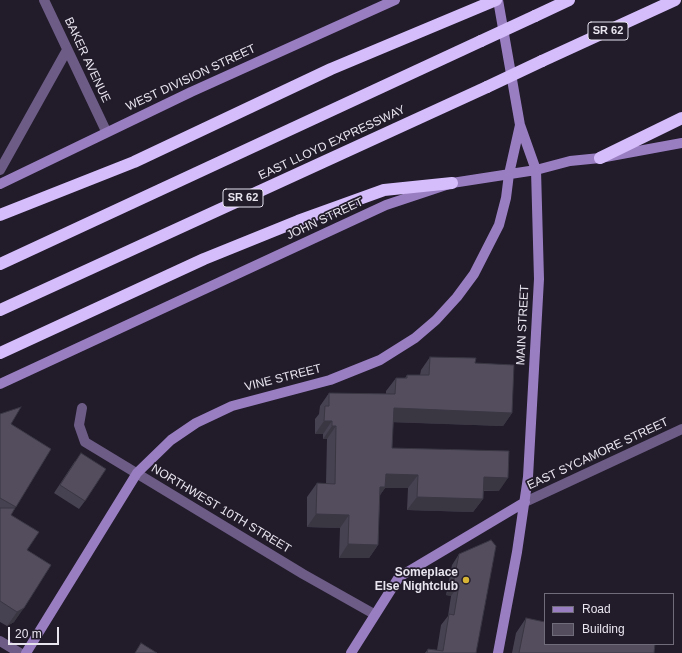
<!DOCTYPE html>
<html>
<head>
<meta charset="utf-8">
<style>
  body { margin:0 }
  #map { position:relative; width:682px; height:653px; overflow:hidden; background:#211b2a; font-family:Arial,sans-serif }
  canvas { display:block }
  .legend { position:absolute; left:544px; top:593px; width:130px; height:52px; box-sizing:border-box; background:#211b2a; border:1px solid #716c79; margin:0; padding:5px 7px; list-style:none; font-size:12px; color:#e9e5ef }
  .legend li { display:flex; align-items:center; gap:8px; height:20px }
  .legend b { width:20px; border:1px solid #716c79 }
  .scale { position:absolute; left:8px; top:627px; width:51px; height:18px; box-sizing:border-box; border:2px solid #e9e5ef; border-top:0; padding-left:5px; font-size:12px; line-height:14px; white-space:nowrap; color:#e9e5ef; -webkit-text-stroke:3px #211b2a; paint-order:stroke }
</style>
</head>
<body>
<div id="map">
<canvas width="682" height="653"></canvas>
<ul class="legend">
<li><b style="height:5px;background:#9a7ec2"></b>Road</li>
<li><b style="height:11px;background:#534d5e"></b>Building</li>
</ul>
<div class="scale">20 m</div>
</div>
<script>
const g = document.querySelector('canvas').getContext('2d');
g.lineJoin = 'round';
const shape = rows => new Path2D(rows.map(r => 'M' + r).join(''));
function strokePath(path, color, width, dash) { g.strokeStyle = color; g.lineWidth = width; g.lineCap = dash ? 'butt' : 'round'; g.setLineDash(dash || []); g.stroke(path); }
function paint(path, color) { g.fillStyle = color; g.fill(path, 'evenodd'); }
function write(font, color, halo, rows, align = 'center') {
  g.font = font + ' Arial,sans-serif'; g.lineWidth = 3.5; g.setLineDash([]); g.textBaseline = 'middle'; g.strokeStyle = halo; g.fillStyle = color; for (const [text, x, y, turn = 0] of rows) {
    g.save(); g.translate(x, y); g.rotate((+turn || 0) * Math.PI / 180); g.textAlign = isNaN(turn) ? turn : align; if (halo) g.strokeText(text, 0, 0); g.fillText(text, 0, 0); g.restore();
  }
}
const street = shape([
  [44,0,106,131],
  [0,170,67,50],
  [82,408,79,425,85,442,303,574,374,614],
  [525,502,682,429],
  [0,641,20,653]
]);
const secondary = shape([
  [0,184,191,92,395,0],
  [0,384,386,205,452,183,536,170,570,161,600,158,682,143],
  [26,653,137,473,171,440,196,423,232,406,330,380,380,360,415,338,436,320,457,297,474,274,499,225,506,198,509,174,520,125],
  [351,653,399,577,525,502],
  [498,653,517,552,528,477,539,279,536,170,520,125,498,0]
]);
const highway = shape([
  [535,16,569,0],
  [542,61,675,0],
  [600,158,682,118],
  [0,215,134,162,331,69,496,0],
  [0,264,481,41],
  [0,310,487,87],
  [0,353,204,259,298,221,384,190,452,183]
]);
const highwayBridge = shape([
  [481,41,535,16],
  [487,87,542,61]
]);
const wall = shape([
  [430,357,475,363,512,413,503,426,393,422,392,448,499,491,483,491,483,499,473,512,407,510,408,488,385,488,380,495,378,545,369,558,339,558,340,528,307,527,307,497,317,483,326,484,327,439,323,439,323,434,315,434,315,419,319,414,320,406,329,393,386,394,386,391,396,378,405,378,407,375,420,375,421,370],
  [0,414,11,424,51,449,11,515,27,550,51,565,14,622,7,626,0,622],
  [75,461,85,501,79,509,54,493],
  [459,554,476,653,425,653,428,649,437,650,441,625,448,616,451,596,446,595,452,565],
  [526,618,654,653,512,653,516,633]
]);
const shadedWall = shape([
  [394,408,512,413,503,426,385,422],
  [324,421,332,421,323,434,315,434],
  [332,426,336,426,327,439,323,439],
  [386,474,418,475,408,488,385,488,376,501,371,501],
  [484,477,508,478,499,491,474,490],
  [417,497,483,499,473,512,407,510],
  [316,514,349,515,340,528,307,527],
  [348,544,378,545,369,558,339,558],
  [453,584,459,585,451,596,446,595],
  [24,608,14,622,7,626,17,612]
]);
const building = shape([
  [430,357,476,358,475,363,514,365,512,413,394,408,392,448,509,451,508,478,484,477,483,499,417,497,418,475,386,474,385,487,380,487,378,545,348,544,349,515,316,514,317,483,335,484,336,426,332,426,332,421,324,421,325,406,329,406,329,393,395,394,396,378,407,378,407,375,429,375,430,357],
  [21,407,11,424,51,449,16,507,0,498,0,414,21,407],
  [81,453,106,469,85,501,60,485,81,453],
  [0,508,15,508,11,515,39,532,27,550,51,565,24,608,17,612,0,601,0,508],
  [491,540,496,546,476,653,427,653,428,649,443,651,449,614,454,615,459,585,453,584,459,554,491,540],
  [526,618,545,622,545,644,655,644,654,653,519,653,526,618],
  [141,643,157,653,135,653,141,643]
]);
const markers = [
  [466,580,4,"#d7b434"]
];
const shields = [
  [608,31,40],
  [243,198,40]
];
const shieldNames = [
  ["SR 62",608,31],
  ["SR 62",243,198]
];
const streetNames = [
  ["BAKER AVENUE",87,60,65],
  ["WEST DIVISION STREET",191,78,-25],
  ["EAST LLOYD EXPRESSWAY",332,143,-25],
  ["JOHN STREET",325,219,-25],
  ["MAIN STREET",523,325,-87],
  ["VINE STREET",283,378,-14],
  ["EAST SYCAMORE STREET",598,454,-25],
  ["NORTHWEST 10TH STREET",221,509,31]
];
const poiNames = [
  ["Someplace",458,573],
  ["Else Nightclub",458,587]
];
strokePath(street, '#6d5c86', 10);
strokePath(secondary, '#9a7ec2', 10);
strokePath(highway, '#d5bcfb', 12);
strokePath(highwayBridge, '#d5bcfb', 12);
paint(wall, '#474251');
paint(shadedWall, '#3a3642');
paint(building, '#534d5e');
strokePath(building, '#3a3642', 1);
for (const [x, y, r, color] of markers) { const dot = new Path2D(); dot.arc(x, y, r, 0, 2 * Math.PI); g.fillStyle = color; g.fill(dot); strokePath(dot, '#211b2a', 1.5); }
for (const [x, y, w] of shields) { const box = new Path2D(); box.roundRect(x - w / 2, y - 9, w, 18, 3); g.fillStyle = '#211b2a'; g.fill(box); strokePath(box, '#e9e5ef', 1); }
write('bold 11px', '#e9e5ef', null, shieldNames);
write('12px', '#e9e5ef', '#211b2a', streetNames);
write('bold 12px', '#e9e5ef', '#211b2a', poiNames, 'right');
</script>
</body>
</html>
